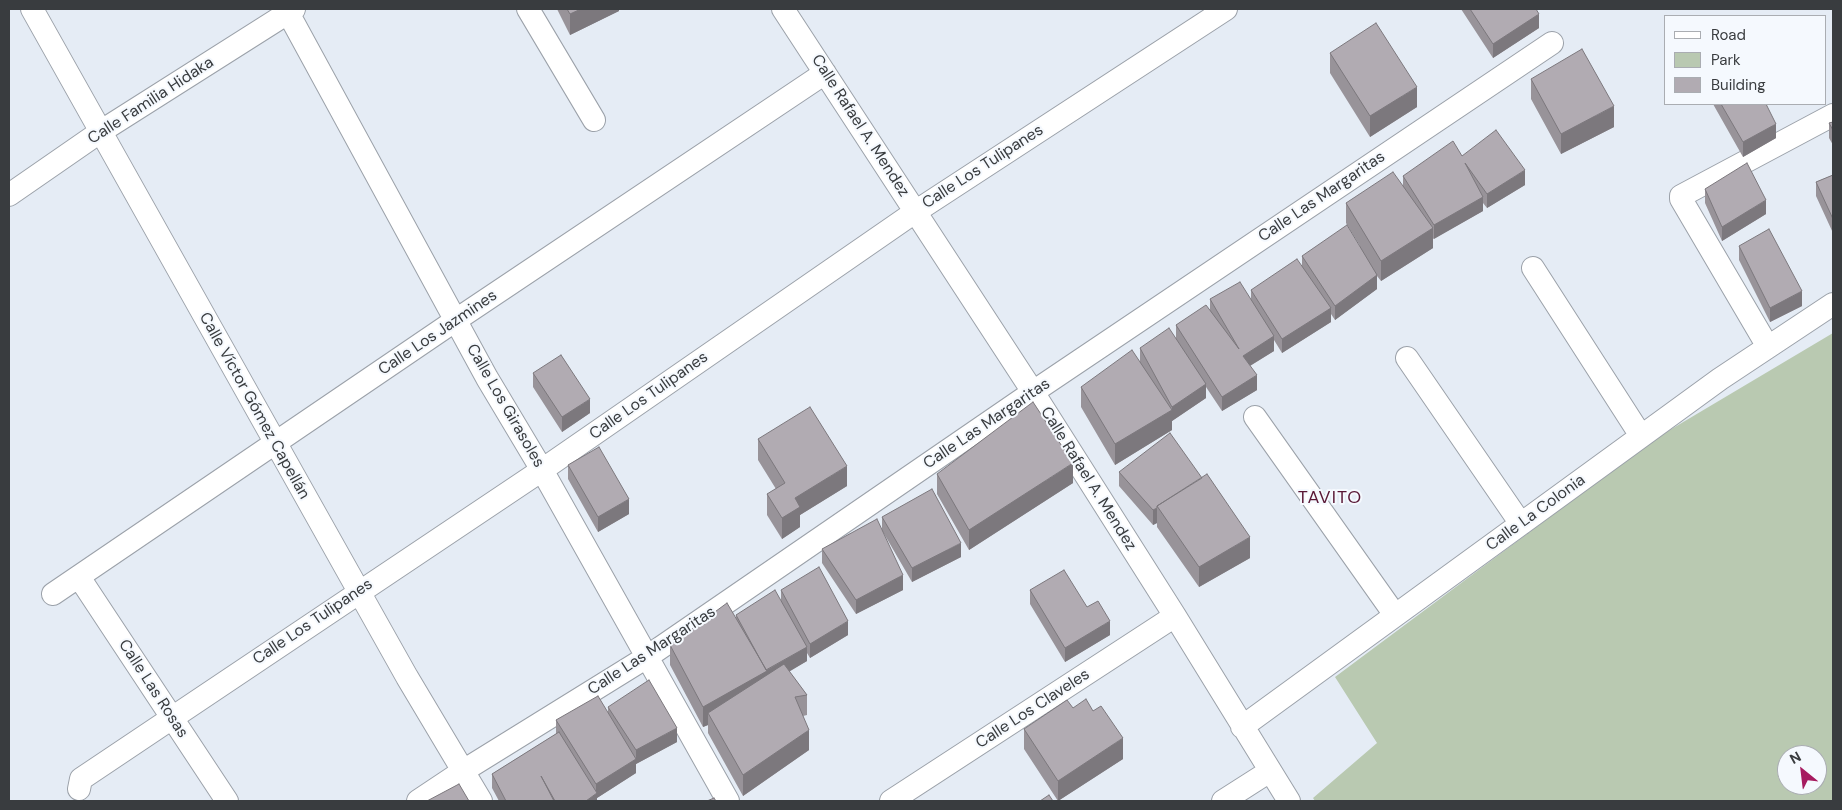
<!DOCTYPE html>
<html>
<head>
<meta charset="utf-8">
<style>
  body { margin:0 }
  #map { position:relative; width:1842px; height:810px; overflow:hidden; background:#e5ecf5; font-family:"DM Sans",sans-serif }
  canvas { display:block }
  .frame { position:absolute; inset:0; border:10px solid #393c3f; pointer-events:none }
  .legend { position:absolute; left:1664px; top:15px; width:162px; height:90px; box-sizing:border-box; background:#f5f9fe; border:1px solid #aaadb2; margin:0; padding:6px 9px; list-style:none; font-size:15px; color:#393c3f }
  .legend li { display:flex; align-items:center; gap:10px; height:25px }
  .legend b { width:25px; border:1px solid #aaadb2 }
  .north { position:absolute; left:1777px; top:745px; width:50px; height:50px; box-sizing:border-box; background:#f5f9fe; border:1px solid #aaadb2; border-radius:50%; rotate:331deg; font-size:14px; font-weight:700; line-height:20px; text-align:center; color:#393c3f }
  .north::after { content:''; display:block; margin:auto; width:18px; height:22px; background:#a61b60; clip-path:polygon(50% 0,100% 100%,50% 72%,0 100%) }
</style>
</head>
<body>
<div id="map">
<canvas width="1842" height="810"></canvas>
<div class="frame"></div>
<ul class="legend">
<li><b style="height:6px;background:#fff"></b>Road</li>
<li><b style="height:14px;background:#b9c9b1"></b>Park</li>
<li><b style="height:14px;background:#b1abb2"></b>Building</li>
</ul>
<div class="north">N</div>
</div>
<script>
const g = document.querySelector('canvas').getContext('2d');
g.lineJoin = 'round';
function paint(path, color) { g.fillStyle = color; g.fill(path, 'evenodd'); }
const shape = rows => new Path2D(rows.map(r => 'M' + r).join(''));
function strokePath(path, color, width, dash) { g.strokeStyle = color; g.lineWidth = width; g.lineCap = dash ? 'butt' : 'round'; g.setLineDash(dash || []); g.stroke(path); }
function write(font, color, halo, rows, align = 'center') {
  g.font = font + ' "DM Sans",sans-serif'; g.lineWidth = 4; g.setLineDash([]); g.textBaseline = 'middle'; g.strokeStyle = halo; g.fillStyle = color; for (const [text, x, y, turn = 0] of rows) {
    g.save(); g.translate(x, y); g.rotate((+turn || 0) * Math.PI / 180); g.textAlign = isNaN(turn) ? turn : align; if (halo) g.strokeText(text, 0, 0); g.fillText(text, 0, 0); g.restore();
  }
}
const green = shape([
  [1833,333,1833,801,1315,801,1313,798,1377,743,1335,677,1653,440],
  [1787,755,1817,755,1817,785,1787,785]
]);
const street = shape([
  [32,9,407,677,481,801],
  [286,9,487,378,542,470,728,801],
  [528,9,594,120],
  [783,9,1033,392,1175,616,1289,801],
  [9,195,100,132,294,9],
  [1533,268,1641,436],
  [1768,347,1681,199,1681,196,1833,115],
  [1407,358,1521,524],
  [1255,417,1395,615],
  [79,577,227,801],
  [53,594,456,320,825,73],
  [1242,727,1720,379,1833,304],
  [79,789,81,779,542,470,915,212,1226,9],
  [418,801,463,771,647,657,1033,392,1552,43],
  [891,801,1175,616],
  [1223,801,1270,771]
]);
const wall = shape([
  [557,9,619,9,619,11,570,35],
  [1461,9,1536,9,1539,28,1493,58],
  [1330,53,1417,107,1370,137,1330,73],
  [1531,79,1614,127,1561,154,1531,99],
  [1713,104,1766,104,1776,138,1743,157],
  [1833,122,1833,145,1829,138,1829,123],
  [1462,156,1525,185,1487,208,1483,203,1483,211,1433,239,1433,248,1381,281,1377,276,1377,289,1335,320,1331,314,1331,322,1282,353,1274,340,1274,351,1250,366,1257,390,1222,411,1206,387,1206,398,1172,421,1172,430,1115,465,1081,407,1081,387,1140,362,1140,348,1176,338,1176,325,1210,311,1210,299,1251,299,1251,290,1302,266,1302,256,1360,246,1346,223,1346,203,1403,186,1403,176],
  [1833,175,1833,233,1816,196,1816,182],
  [1705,189,1766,214,1722,241,1705,203],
  [1739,246,1802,306,1770,322,1739,260],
  [533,373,590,413,562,432,533,387],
  [758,439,847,486,800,515,800,527,782,539,767,515,767,494,776,489,758,460],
  [568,465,629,514,598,532,568,479],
  [1119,472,1250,558,1199,587,1157,527,1157,523,1153,525,1119,486],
  [937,474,1073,483,969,550,937,494],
  [882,517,961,557,912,582,883,532,903,590,856,614,822,563,822,549,882,531],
  [781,590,848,635,810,658,807,653,807,661,789,671,807,695,807,715,803,716,809,750,743,796,708,733,708,725,703,727,670,665,670,645,736,618,736,615,781,602],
  [1030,590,1087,607,1110,635,1065,662,1030,604],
  [608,707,677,742,636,764,636,773,597,798,597,801,499,801,492,788,492,774,556,734,556,720,608,712],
  [1073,708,1093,711,1123,759,1058,801,1024,749,1024,729]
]);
const shadedWall = shape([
  [581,9,619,9,619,11,570,35,570,14],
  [1539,14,1539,28,1493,58,1493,44],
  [1417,87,1417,107,1370,137,1370,116],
  [1614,106,1614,127,1561,154,1561,134],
  [1776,124,1776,138,1743,157,1743,142],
  [1525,170,1525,185,1487,208,1487,194],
  [1483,197,1483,211,1434,239,1434,225],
  [1766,200,1766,214,1722,241,1722,227],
  [1433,228,1433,248,1381,281,1381,261],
  [1377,275,1377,289,1335,320,1335,306],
  [1802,291,1802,306,1770,322,1770,308],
  [1331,308,1331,322,1282,353,1282,339],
  [1274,336,1274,351,1243,370,1243,356],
  [1257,375,1257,390,1222,411,1222,397],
  [1206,384,1206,398,1172,421,1172,407],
  [590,399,590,413,562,432,562,417],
  [1172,410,1172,430,1115,465,1115,444],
  [1073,463,1073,483,969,550,969,530],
  [847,466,847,486,800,515,800,527,782,539,782,518,795,498],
  [629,499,629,514,598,532,598,517],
  [1157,508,1157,523,1153,525,1153,510],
  [1250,537,1250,558,1199,587,1199,567],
  [961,543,961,557,912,582,912,568],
  [903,575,903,590,856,614,856,600],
  [848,621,848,635,810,658,810,644],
  [1110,621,1110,635,1065,662,1065,648],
  [807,647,807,661,767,685,708,713,708,725,703,727,703,707],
  [677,728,677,742,636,764,636,773,597,798,597,801,586,801,596,794,596,784,636,759,636,750],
  [809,730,809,750,743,796,743,775],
  [1123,738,1123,759,1058,801,1058,781]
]);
const building = shape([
  [567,9,581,9,570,14,567,9],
  [1470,9,1536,9,1539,14,1493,44,1470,9],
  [1376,23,1417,87,1370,116,1330,53,1376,23],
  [1582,49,1614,106,1561,134,1531,79,1582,49],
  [1721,104,1766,104,1776,124,1743,142,1721,104],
  [1833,122,1833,130,1829,123,1833,122],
  [1496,130,1525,170,1487,194,1465,163,1483,197,1434,225,1403,176,1453,141,1462,156,1496,130],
  [1747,163,1766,200,1722,227,1705,189,1747,163],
  [1393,172,1433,228,1381,261,1346,203,1393,172],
  [1833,175,1833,219,1816,182,1833,175],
  [1347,225,1377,275,1335,306,1302,256,1347,225],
  [1769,229,1802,291,1770,308,1739,246,1769,229],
  [1297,259,1331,308,1282,339,1251,290,1297,259],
  [1240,282,1274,336,1243,356,1257,375,1222,397,1176,325,1206,305,1239,349,1210,299,1240,282],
  [1169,328,1206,384,1172,407,1140,348,1169,328],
  [1132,350,1172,410,1115,444,1081,387,1132,350],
  [561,355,590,399,562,417,533,373,561,355],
  [1033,402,1073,463,969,530,937,474,1033,402],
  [810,407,847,466,795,498,800,507,782,518,767,494,785,483,758,439,810,407],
  [1170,433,1202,478,1157,506,1157,508,1153,510,1119,472,1170,433],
  [599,447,629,499,598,517,568,465,599,447],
  [1207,474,1250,537,1199,567,1157,506,1207,474],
  [932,489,961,543,912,568,882,517,932,489],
  [877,519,903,575,856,600,822,549,877,519],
  [819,567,848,621,810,644,781,590,819,567],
  [1064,570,1087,607,1098,601,1110,621,1065,648,1030,590,1064,570],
  [775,590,807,647,766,670,736,615,775,590],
  [727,603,767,671,703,707,670,645,727,603],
  [784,664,807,695,795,697,809,730,743,775,708,713,784,664],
  [649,680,677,728,636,750,608,707,649,680],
  [598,696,636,759,596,784,556,720,598,696],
  [1086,699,1093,711,1101,706,1123,738,1058,781,1024,729,1067,700,1073,708,1086,699],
  [559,732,597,793,586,801,555,801,541,776,554,801,506,801,492,774,559,732],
  [459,784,469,801,427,801,459,784],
  [1049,795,1053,801,1040,801,1049,795],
  [714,798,716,801,707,801,714,798]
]);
const streetNames = [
  ["Calle Familia Hidaka",151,101,-33],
  ["Calle Rafael A. Mendez",860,126,57],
  ["Calle Los Tulipanes",983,167,-33],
  ["Calle Las Margaritas",1322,197,-34],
  ["Calle Los Jazmines",438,333,-34],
  ["Calle Los Tulipanes",649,396,-35],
  ["Calle Víctor Gómez Capellán",254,406,61],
  ["Calle Los Girasoles",505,406,60],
  ["Calle Las Margaritas",987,424,-34],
  ["Calle Rafael A. Mendez",1088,479,58],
  ["Calle La Colonia",1536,513,-36],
  ["Calle Los Tulipanes",313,622,-34],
  ["Calle Las Margaritas",652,651,-33],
  ["Calle Las Rosas",153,689,57],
  ["Calle Los Claveles",1033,709,-33]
];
const neighbourhoodNames = [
  ["TAVITO",1330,498]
];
paint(green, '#b9c9b1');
strokePath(street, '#9ba1a9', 24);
strokePath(street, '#fff', 22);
paint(wall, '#989399');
paint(shadedWall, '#7c787d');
paint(building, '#b1abb2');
strokePath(building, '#7c787d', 1);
write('16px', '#393c3f', '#f5f9fe', streetNames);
g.letterSpacing = '1px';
write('18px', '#581634', '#f5f9fe', neighbourhoodNames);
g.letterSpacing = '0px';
</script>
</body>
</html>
